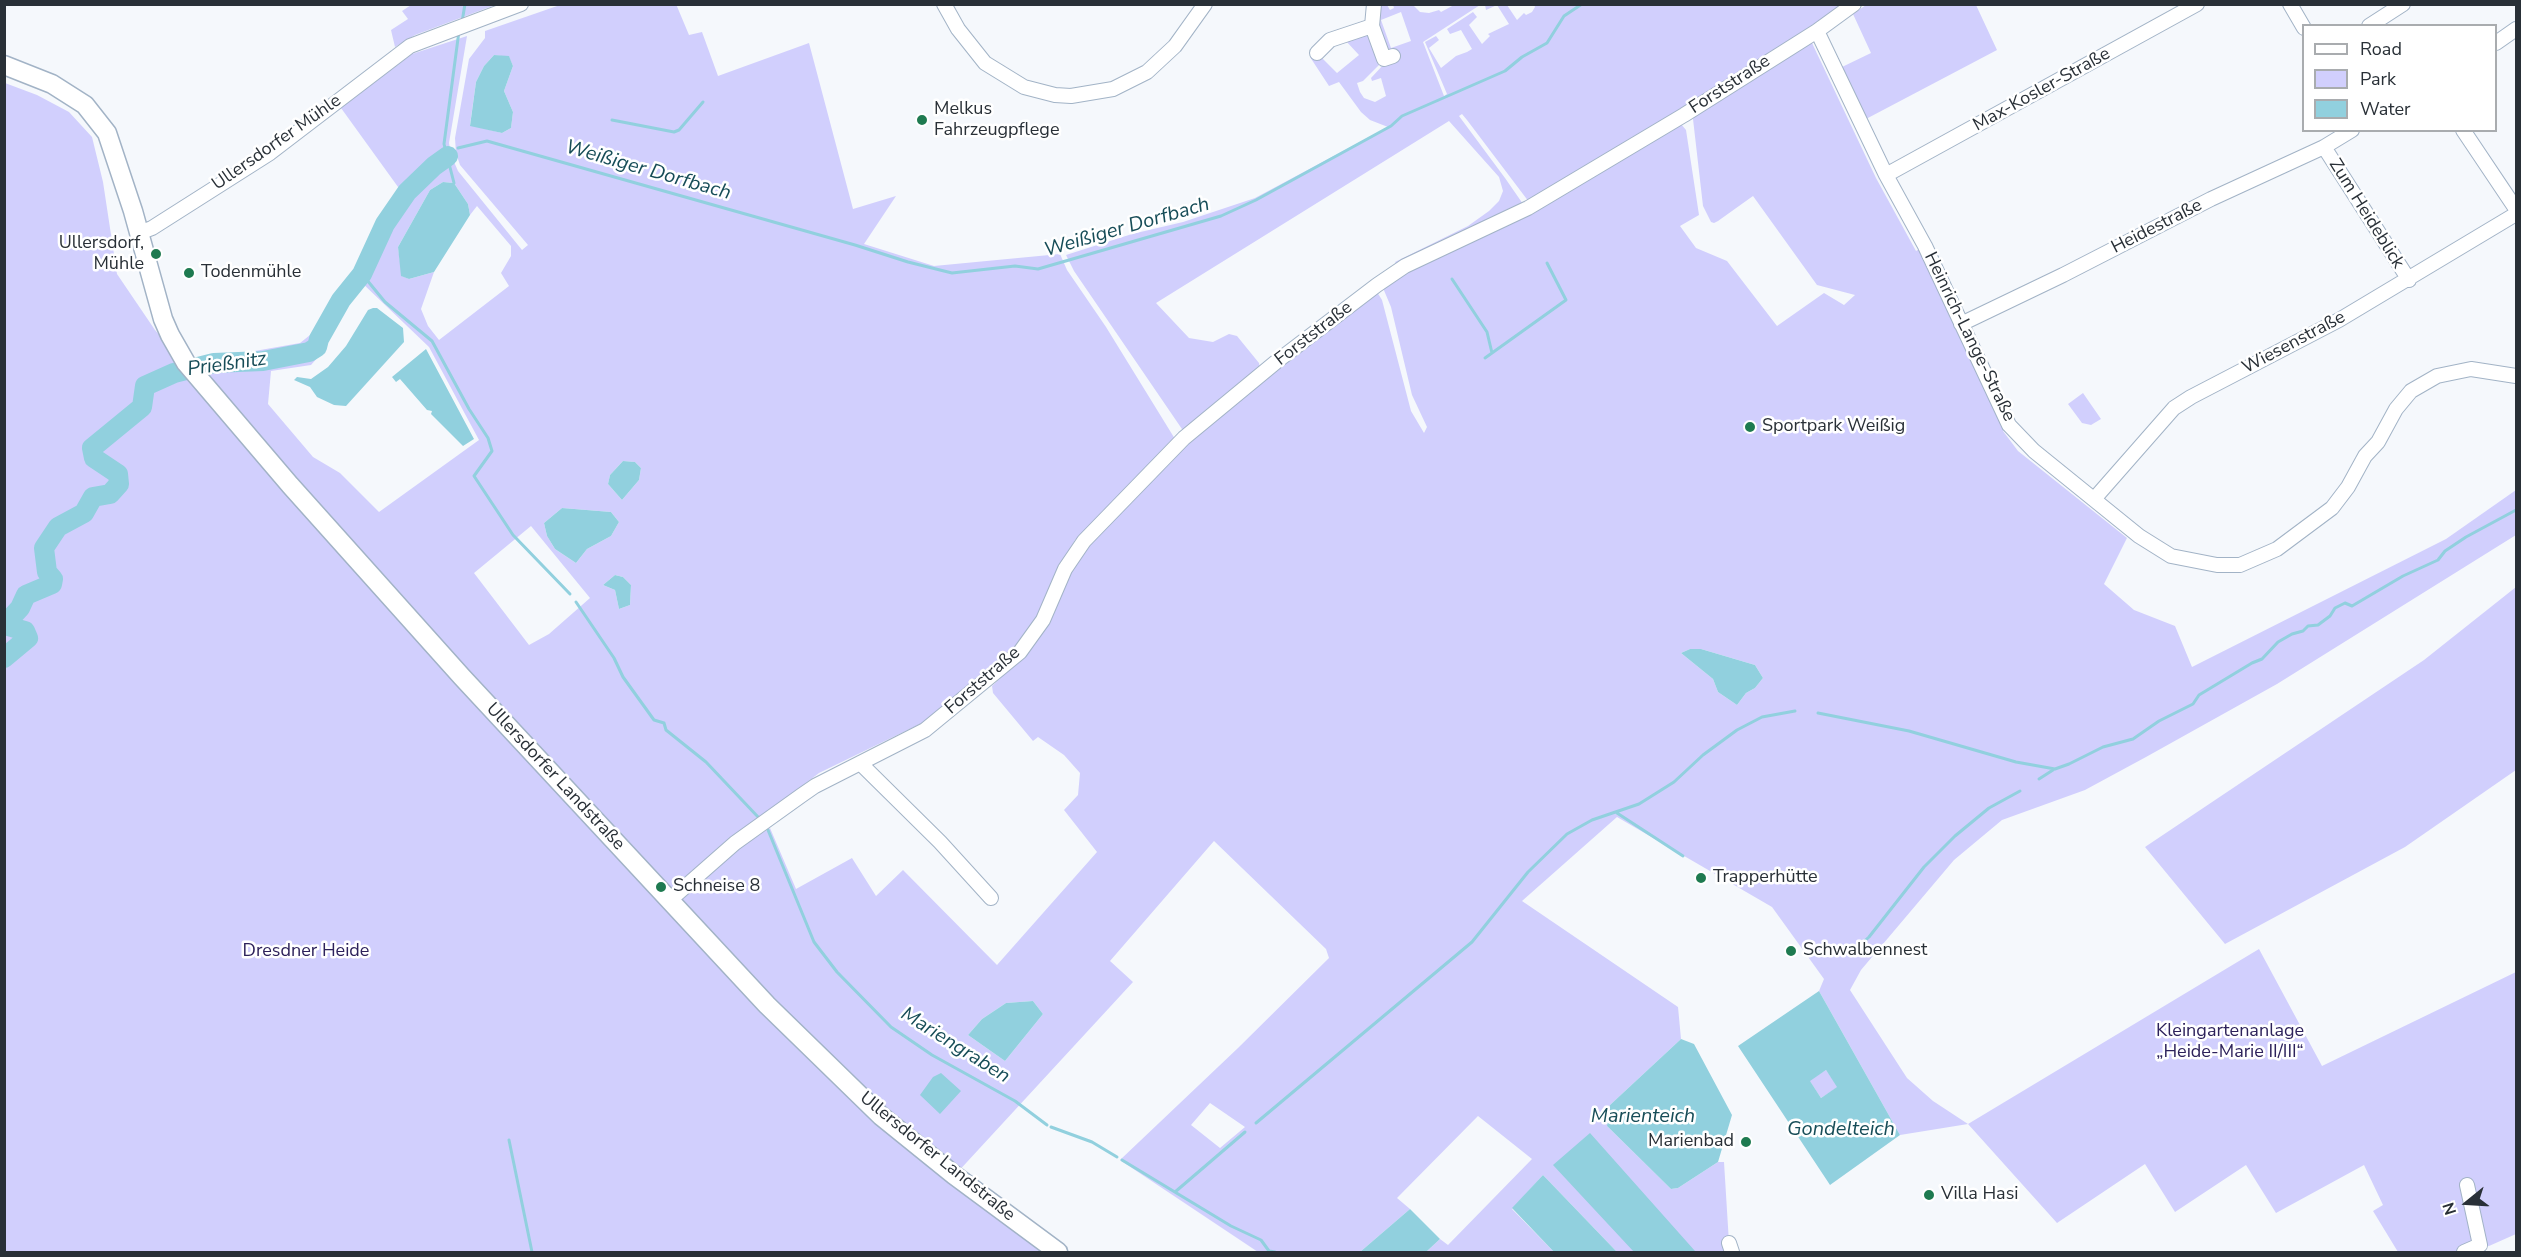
<!DOCTYPE html>
<html>
<head>
<meta charset="utf-8">
<style>
  body { margin:0 }
  #map { position:relative; width:2521px; height:1257px; overflow:hidden; background:#f5f8fc; font-family:"Nunito Sans",sans-serif }
  canvas { display:block }
  .frame { position:absolute; inset:0; border:6px solid #293037; pointer-events:none }
  .legend { position:absolute; left:2302px; top:24px; width:195px; height:108px; box-sizing:border-box; background:#fff; border:2px solid #a9acaf; margin:0; padding:8px 10px; list-style:none; font-size:18px; color:#293037 }
  .legend li { display:flex; align-items:center; gap:12px; height:30px }
  .legend b { width:30px; border:2px solid #a9acaf }
  .north { position:absolute; left:2437px; top:1173px; width:60px; height:60px; -webkit-text-stroke:4px #fff; paint-order:stroke; rotate:252deg; font-size:16px; font-weight:700; line-height:24px; text-align:center; color:#293037 }
  .north::after { content:''; display:block; margin:auto; width:21px; height:27px; background:#293037; clip-path:polygon(50% 0,100% 100%,50% 72%,0 100%) }
</style>
</head>
<body>
<div id="map">
<canvas width="2521" height="1257"></canvas>
<div class="frame"></div>
<ul class="legend">
<li><b style="height:8px;background:#fff"></b>Road</li>
<li><b style="height:16px;background:#d1cffd"></b>Park</li>
<li><b style="height:16px;background:#91d0de"></b>Water</li>
</ul>
<div class="north">N</div>
</div>
<script>
const g = document.querySelector('canvas').getContext('2d');
g.lineJoin = 'round';
function paint(path, color) { g.fillStyle = color; g.fill(path, 'evenodd'); }
const shape = rows => new Path2D(rows.map(r => 'M' + r).join(''));
function strokePath(path, color, width, dash) { g.strokeStyle = color; g.lineWidth = width; g.lineCap = dash ? 'butt' : 'round'; g.setLineDash(dash || []); g.stroke(path); }
function write(font, color, halo, rows, align = 'center') {
  g.font = font + ' "Nunito Sans",sans-serif'; g.lineWidth = 5; g.setLineDash([]); g.textBaseline = 'middle'; g.strokeStyle = halo; g.fillStyle = color; for (const [text, x, y, turn = 0] of rows) {
    g.save(); g.translate(x, y); g.rotate((+turn || 0) * Math.PI / 180); g.textAlign = isNaN(turn) ? turn : align; if (halo) g.strokeText(text, 0, 0); g.fillText(text, 0, 0); g.restore();
  }
}
const green = shape([
  [676,4,689,35,702,32,718,76,809,43,853,209,896,196,864,244,934,266,1060,254,1067,270,1106,327,1175,439,1075,540,1059,569,1037,618,1016,647,924,722,819,773,732,840,739,848,770,828,796,889,852,858,876,896,903,870,997,965,1097,852,1064,810,1078,795,1080,773,1064,755,1038,737,1033,741,993,693,992,686,1024,656,1047,622,1070,571,1087,543,1188,441,1264,377,1377,292,1382,300,1411,411,1424,433,1427,427,1412,395,1391,307,1383,288,1396,277,1412,268,1473,241,1470,232,1396,264,1395,262,1468,226,1489,211,1499,201,1503,191,1499,177,1449,121,1156,303,1189,338,1213,342,1229,334,1237,336,1259,363,1260,370,1184,432,1074,271,1066,255,1132,234,1183,222,1255,198,1388,127,1370,120,1361,112,1339,82,1329,86,1310,57,1311,49,1320,60,1322,58,1337,73,1359,55,1345,40,1340,44,1337,40,1364,32,1371,39,1381,63,1363,81,1357,83,1360,92,1364,98,1375,102,1386,96,1381,78,1372,81,1371,78,1384,64,1399,59,1396,51,1386,54,1377,28,1379,5,1387,5,1390,10,1394,8,1393,5,1413,5,1420,12,1429,13,1439,10,1441,12,1454,5,1480,5,1423,42,1444,96,1447,94,1425,42,1436,36,1439,40,1429,48,1441,68,1456,56,1467,52,1472,49,1461,30,1450,34,1447,29,1473,12,1477,17,1469,25,1482,44,1490,36,1488,34,1509,24,1497,5,1486,10,1485,5,1507,5,1517,20,1524,13,1526,15,1532,12,1535,7,1534,4,1845,5,1685,109,1529,202,1467,120,1462,114,1459,116,1505,178,1523,204,1526,214,1676,124,1681,124,1686,130,1699,215,1680,226,1696,248,1727,261,1777,326,1824,293,1844,305,1855,295,1817,285,1753,196,1718,221,1714,223,1711,222,1703,206,1693,119,1699,109,1728,90,1806,43,1812,43,1876,178,1916,251,1925,246,2009,425,2003,431,2018,451,2127,538,2104,584,2134,610,2175,626,2192,667,2446,539,2516,490,2516,535,2277,684,2146,757,2085,790,2002,820,1954,860,1861,970,1850,990,1907,1078,1933,1101,1968,1124,2259,949,2322,1066,2516,972,2516,1234,2489,1246,2480,1245,2465,1252,2398,1252,2373,1211,2383,1205,2364,1165,2276,1213,2246,1165,2175,1212,2145,1164,2057,1223,1968,1124,1900,1135,1819,991,1824,979,1772,907,1617,817,1522,901,1678,1007,1681,1039,1610,1105,1607,1126,1671,1189,1678,1188,1718,1162,1724,1162,1729,1243,1732,1252,1617,1252,1543,1175,1512,1209,1554,1252,1426,1252,1440,1239,1448,1245,1532,1159,1478,1116,1397,1198,1410,1209,1360,1252,1258,1252,1120,1160,1238,1048,1329,958,1326,949,1214,841,1110,961,1133,982,955,1175,1058,1252,5,1252,5,83,37,95,69,112,92,137,103,182,117,274,155,330,251,440,200,378,198,361,300,343,315,331,327,347,311,365,271,371,268,404,313,457,340,473,379,512,479,440,429,347,359,280,406,198,341,108,412,54,467,36,449,143,451,155,458,171,522,250,528,245,460,165,456,153,455,138,469,59,485,38,485,31,560,5],
  [1401,12,1411,41,1391,48,1381,20],
  [494,55,509,57,513,66,504,91,513,112,511,128,502,133,470,125,476,82,484,66],
  [443,182,454,183,468,204,470,215,477,206,511,246,511,256,501,273,509,286,439,340,428,326,421,309,434,272,409,279,402,276,398,247,430,190],
  [623,461,635,462,641,468,639,480,622,500,608,484,610,475],
  [562,508,611,512,619,522,611,536,587,549,576,563,555,549,547,536,544,523],
  [531,526,590,598,549,634,529,645,474,573],
  [615,575,623,577,631,585,630,605,619,609,615,590,603,585],
  [1690,649,1701,649,1755,665,1763,678,1755,688,1746,693,1737,705,1718,692,1713,679,1681,653],
  [1033,1001,1043,1014,1005,1061,968,1035,982,1019,1006,1003],
  [1210,1103,1245,1127,1220,1148,1191,1125],
  [411,5,495,5,415,35,395,47,391,30,408,19,402,11],
  [1866,5,1976,5,1997,50,1866,119,1842,67,1871,53,1853,14],
  [2083,393,2101,419,2091,425,2082,423,2068,404],
  [2516,587,2516,770,2405,847,2225,944,2145,847,2424,660],
  [1826,1070,1838,1087,1821,1098,1809,1080]
]);
const water = shape([
  [494,55,509,56,513,66,504,91,513,112,511,128,502,133,470,126,476,82,484,66],
  [443,182,454,183,468,204,470,215,434,272,409,279,401,276,398,247,430,190],
  [373,308,377,308,403,328,404,342,346,406,334,405,317,397,310,387,294,380,297,377,311,379,328,367,346,346,368,310],
  [426,349,474,439,463,446,431,414,432,411,427,410,400,379,396,382,392,377],
  [623,461,635,462,641,468,639,480,622,500,608,484,610,475],
  [562,508,611,512,619,522,611,536,587,549,576,563,555,549,547,536,544,523],
  [615,575,623,577,631,585,630,605,619,609,615,590,603,585],
  [1690,649,1701,649,1755,665,1763,678,1755,688,1746,693,1737,705,1718,692,1713,679,1681,653],
  [1819,991,1900,1135,1830,1185,1738,1046],
  [1826,1070,1837,1087,1821,1098,1810,1081],
  [1033,1001,1043,1014,1005,1061,968,1035,982,1019,1006,1003],
  [1681,1039,1694,1044,1732,1115,1718,1162,1678,1188,1671,1189,1607,1126,1610,1105],
  [941,1073,961,1091,940,1114,920,1095,933,1077],
  [1590,1133,1695,1251,1694,1252,1634,1252,1553,1165],
  [1543,1175,1617,1252,1554,1252,1512,1208],
  [1410,1209,1440,1239,1426,1252,1360,1252]
]);
const stream = shape([
  [462,22,465,4],
  [612,120,674,132,679,130,703,102],
  [458,148,487,141,855,245,908,262,952,273,1015,266,1038,269,1221,216,1256,200,1391,126,1402,116,1505,71,1522,57,1547,43,1564,16,1582,4],
  [454,183,444,144,459,31],
  [362,274,385,302,432,341,469,409,488,438,492,451,474,476,513,535,570,594],
  [1452,279,1487,332,1492,353],
  [1485,358,1566,300,1547,263],
  [576,602,614,658,623,677,654,720,664,723,666,730,706,762,759,818],
  [1818,713,1909,731,2016,762,2055,769,2069,764,2103,747,2133,739,2159,721,2193,704,2199,695,2252,663,2262,659,2278,642,2292,634,2303,631,2308,626,2318,625,2330,616,2335,608,2345,603,2352,606,2403,576,2438,560,2445,551,2466,537,2516,510],
  [2039,779,2053,770],
  [1617,813,1683,856],
  [768,830,814,942,837,972,891,1027,932,1055,1015,1101,1047,1125],
  [1857,948,1869,937,1924,867,1955,836,1989,808,2020,791],
  [1256,1123,1472,942,1528,872,1567,834,1592,820,1639,804,1674,782,1703,755,1737,730,1762,717,1795,711],
  [1051,1127,1092,1142,1117,1157],
  [509,1140,532,1252],
  [1122,1160,1231,1226,1261,1240,1269,1251,1275,1252],
  [1175,1192,1245,1132]
]);
const river = shape([
  [4,658,28,638,25,631,8,626,8,621,20,608,26,595,52,584,53,579,47,572,44,548,58,527,84,513,93,497,110,494,119,484,118,474,94,458,92,448,142,407,145,386,174,373,214,363,263,361,309,352,317,347,319,339,341,300,362,274,385,224,407,192,434,166,448,156]
]);
const minor = shape([
  [944,4,958,29,985,63,1024,87,1055,95,1071,96,1113,89,1147,72,1175,46,1205,4],
  [1374,4,1372,26,1384,59,1393,56],
  [2290,4,2304,28],
  [2369,26,2403,4],
  [1817,31,1886,175,1925,246,2009,425,2034,451,2139,536,2171,556,2217,565,2240,565,2277,549,2332,508,2348,487,2365,456,2378,442,2396,409,2411,391,2437,376,2471,369,2516,376],
  [2496,43,2516,29],
  [1317,53,1330,40,1372,26],
  [2463,130,2516,209],
  [2324,147,2409,280],
  [1886,175,2197,4],
  [139,233,152,228,270,153,410,46,521,4],
  [1961,324,2063,275,2211,199,2324,147,2352,130],
  [2095,498,2174,408,2191,397,2339,320,2516,214],
  [860,763,940,842,991,898],
  [669,901,735,843,802,795,815,786,925,730,1020,652,1043,620,1065,569,1084,541,1184,438,1276,362,1377,285,1405,266,1528,208,1684,115,1817,31,1854,4],
  [1729,1243,1732,1252],
  [2464,1252,2480,1245,2467,1185]
]);
const major = shape([
  [4,65,52,84,85,105,107,133,133,211,163,319,170,335,186,363,290,485,462,677,767,1005,881,1116,954,1175,1058,1252]
]);
const markers = [
  [922,120,6,"#1e7a50"],
  [156,254,6,"#1e7a50"],
  [189,273,6,"#1e7a50"],
  [1750,427,6,"#1e7a50"],
  [1701,878,6,"#1e7a50"],
  [661,887,6,"#1e7a50"],
  [1791,951,6,"#1e7a50"],
  [1746,1142,6,"#1e7a50"],
  [1929,1195,6,"#1e7a50"]
];
const streetNames = [
  ["Forststraße",1730,85,-33],
  ["Max-Kosler-Straße",2042,90,-29],
  ["Ullersdorfer Mühle",277,143,-35],
  ["Zum Heideblick",2366,214,58],
  ["Heidestraße",2157,227,-27],
  ["Forststraße",1314,334,-38],
  ["Heinrich-Lange-Straße",1969,337,64],
  ["Wiesenstraße",2294,343,-28],
  ["Forststraße",983,681,-41],
  ["Ullersdorfer Landstraße",555,777,47],
  ["Ullersdorfer Landstraße",937,1157,39]
];
const poiNames = [
  ["Melkus",934,110],
  ["Fahrzeugpflege",934,131],
  ["Ullersdorf,",144,244,"right"],
  ["Mühle",144,265,"right"],
  ["Todenmühle",201,273],
  ["Sportpark Weißig",1762,427],
  ["Trapperhütte",1713,878],
  ["Schneise 8",673,887],
  ["Schwalbennest",1803,951],
  ["Marienbad",1734,1142,"right"],
  ["Villa Hasi",1941,1195]
];
const parkNames = [
  ["Dresdner Heide",306,952],
  ["Kleingartenanlage",2230,1032],
  ["„Heide-Marie II/III“",2230,1053]
];
const waterNames = [
  ["Weißiger Dorfbach",648,171,16],
  ["Weißiger Dorfbach",1127,228,-16],
  ["Prießnitz",227,365,-8],
  ["Mariengraben",955,1046,32],
  ["Marienteich",1643,1117],
  ["Gondelteich",1841,1130]
];
paint(green, '#d1cffd');
paint(water, '#91d0de');
strokePath(stream, '#91d0de', 3);
strokePath(river, '#91d0de', 20);
strokePath(minor, '#a2b3c6', 16);
strokePath(major, '#a2b3c6', 21);
strokePath(minor, '#fff', 14);
strokePath(major, '#fff', 18);
for (const [x, y, r, color] of markers) { const dot = new Path2D(); dot.arc(x, y, r, 0, 2 * Math.PI); g.fillStyle = color; g.fill(dot); strokePath(dot, '#fff', 2); }
write('18px', '#293037', '#fff', streetNames);
write('18px', '#293037', '#fff', poiNames, 'left');
write('18px', '#2d225b', '#fff', parkNames);
write('italic 20px', '#174d58', '#fff', waterNames);
</script>
</body>
</html>
